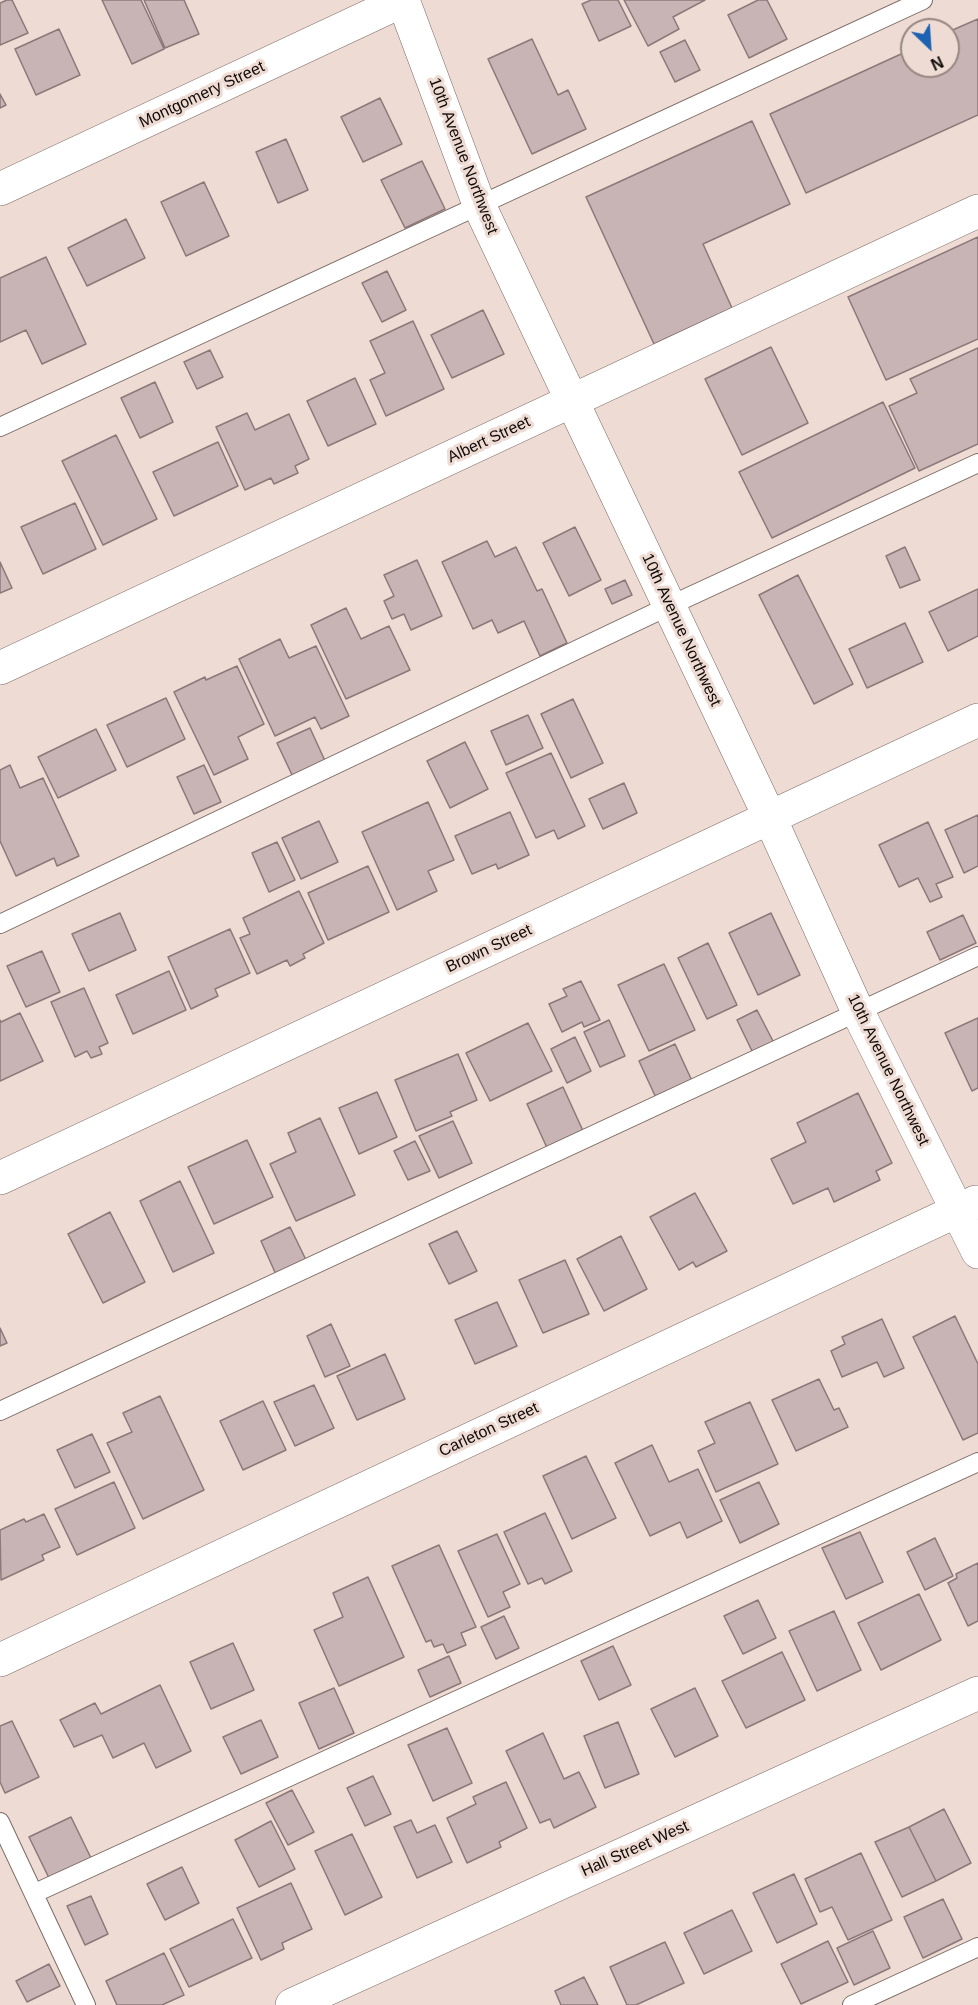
<!DOCTYPE html>
<html>
<head>
<meta charset="utf-8">
<style>
  body { margin:0 }
  #map { position:relative; width:978px; height:2005px; overflow:hidden; background:#eedbd3; font-family:Helvetica,sans-serif }
  canvas { display:block }
  .north { position:absolute; left:900px; top:18px; width:60px; height:60px; box-sizing:border-box; background:#eedbd3; border:2px solid #958782; border-radius:50%; rotate:155deg; font-size:16px; font-weight:700; line-height:24px; text-align:center; color:#100a08 }
  .north::after { content:''; display:block; margin:auto; width:21px; height:27px; background:#1d62b2; clip-path:polygon(50% 0,100% 100%,50% 72%,0 100%) }
</style>
</head>
<body>
<div id="map">
<canvas width="978" height="2005"></canvas>
<div class="north">N</div>
</div>
<script>
const g = document.querySelector('canvas').getContext('2d');
g.lineJoin = 'round';
function paint(path, color) { g.fillStyle = color; g.fill(path, 'evenodd'); }
const shape = rows => new Path2D(rows.map(r => 'M' + r).join(''));
function strokePath(path, color, width, dash) { g.strokeStyle = color; g.lineWidth = width; g.lineCap = dash ? 'butt' : 'round'; g.setLineDash(dash || []); g.stroke(path); }
function write(font, color, halo, rows, align = 'center') {
  g.font = font + ' Helvetica,sans-serif'; g.lineWidth = 6; g.setLineDash([]); g.textBaseline = 'middle'; g.strokeStyle = halo; g.fillStyle = color; for (const [text, x, y, turn = 0] of rows) {
    g.save(); g.translate(x, y); g.rotate((+turn || 0) * Math.PI / 180); g.textAlign = isNaN(turn) ? turn : align; if (halo) g.strokeText(text, 0, 0); g.fillText(text, 0, 0); g.restore();
  }
}
const building = shape([
  [7,0,12,0,28,33,0,45,0,3,7,0],
  [102,0,141,0,164,49,132,64,102,0],
  [144,0,184,0,199,34,165,48,144,0],
  [591,0,618,0,631,26,599,41,582,4,591,0],
  [624,0,705,0,673,17,679,29,648,46,624,0],
  [758,0,767,0,787,39,749,58,728,15,758,0],
  [978,19,978,115,806,193,770,114,912,49,912,66,948,66,948,32,978,19],
  [59,29,80,75,36,95,15,49,59,29],
  [532,39,558,95,568,90,586,129,532,154,488,59,532,39],
  [685,40,700,70,675,82,660,52,685,40],
  [0,94,6,105,0,108,0,94],
  [380,98,402,144,363,162,341,117,380,98],
  [752,121,790,204,703,244,732,308,654,344,586,197,752,121],
  [286,139,308,190,278,203,256,152,286,139],
  [422,161,445,209,405,228,381,180,422,161],
  [204,182,229,236,186,256,161,202,204,182],
  [126,219,145,258,87,286,68,248,126,219],
  [978,237,978,339,886,380,848,297,978,237],
  [46,257,86,344,42,364,26,330,0,342,0,278,46,257],
  [387,271,406,310,382,322,362,283,387,271],
  [483,310,504,354,452,378,431,335,483,310],
  [413,321,444,389,386,416,370,380,385,373,370,341,413,321],
  [771,347,808,423,742,455,705,379,771,347],
  [978,348,978,444,919,471,889,406,917,393,910,379,978,348],
  [210,350,223,377,197,389,184,362,210,350],
  [355,378,376,424,328,446,307,401,355,378],
  [155,382,173,422,140,438,121,398,155,382],
  [883,402,915,468,772,538,739,472,883,402],
  [247,413,255,430,289,414,309,459,295,466,298,473,274,484,271,478,245,490,216,427,247,413],
  [116,435,157,519,103,545,62,461,116,435],
  [218,442,238,486,174,516,153,472,218,442],
  [75,503,96,549,43,574,21,527,75,503],
  [575,527,601,580,569,596,543,543,575,527],
  [487,541,495,557,516,547,537,591,542,589,567,643,540,656,524,621,498,633,492,620,473,629,442,562,487,541],
  [905,547,920,580,900,588,886,556,905,547],
  [417,560,442,616,411,630,404,614,392,619,384,601,394,596,384,575,417,560],
  [0,562,12,588,0,593,0,562],
  [798,575,853,684,814,704,759,595,798,575],
  [625,580,632,595,612,604,605,589,625,580],
  [978,589,978,636,948,651,929,612,978,589],
  [346,608,361,639,389,626,410,670,346,699,311,625,346,608],
  [905,623,923,662,867,688,849,649,905,623],
  [280,639,289,658,316,646,349,716,321,729,315,717,275,736,239,659,280,639],
  [237,666,264,724,238,737,248,759,214,775,174,692,205,677,206,680,237,666],
  [166,698,185,739,127,767,107,725,166,698],
  [573,699,603,763,571,778,541,714,573,699],
  [528,715,543,748,506,765,491,731,528,715],
  [310,728,326,763,293,777,277,743,310,728],
  [96,729,116,770,58,798,38,757,96,729],
  [465,742,488,789,450,808,427,761,465,742],
  [551,753,585,826,558,839,554,830,536,838,506,773,551,753],
  [10,765,20,788,43,778,79,856,57,866,54,858,16,876,0,841,0,770,10,765],
  [204,765,221,802,194,814,177,777,204,765],
  [624,783,637,813,603,829,589,799,624,783],
  [428,802,454,860,428,871,437,891,397,910,362,832,428,802],
  [510,812,529,855,498,869,496,864,472,874,455,836,510,812],
  [978,815,978,866,964,873,945,830,978,815],
  [319,821,338,862,301,879,282,838,319,821],
  [928,822,953,877,936,884,942,897,930,902,918,878,899,887,879,845,928,822],
  [277,842,295,880,269,892,252,853,277,842],
  [368,866,389,912,328,940,308,893,368,866],
  [299,891,324,943,303,954,305,958,290,966,287,960,257,974,240,938,250,934,243,918,299,891],
  [120,913,136,950,89,971,72,934,120,913],
  [771,913,800,975,758,995,729,933,771,913],
  [963,915,976,943,940,960,927,932,963,915],
  [230,929,250,973,215,989,218,996,191,1009,168,957,230,929],
  [708,943,737,1005,707,1019,678,958,708,943],
  [42,951,60,992,26,1007,7,966,42,951],
  [664,964,695,1030,649,1051,618,985,664,964],
  [169,971,186,1010,133,1034,116,995,169,971],
  [581,981,600,1020,584,1027,582,1022,562,1032,549,1004,567,996,563,989,581,981],
  [84,988,108,1043,99,1047,102,1054,91,1058,87,1051,75,1057,51,1002,84,988],
  [757,1010,774,1043,753,1053,737,1020,757,1010],
  [20,1013,43,1061,0,1081,0,1020,1,1022,20,1013],
  [978,1018,978,1088,972,1091,945,1033,978,1018],
  [609,1020,625,1056,600,1067,584,1032,609,1020],
  [528,1023,552,1071,490,1101,466,1053,528,1023],
  [575,1037,591,1071,567,1083,551,1049,575,1037],
  [675,1044,693,1083,657,1100,639,1061,675,1044],
  [458,1054,477,1100,450,1112,452,1116,416,1131,395,1080,458,1054],
  [563,1087,584,1133,548,1150,527,1104,563,1087],
  [377,1092,397,1137,359,1154,339,1108,377,1092],
  [858,1093,892,1163,876,1171,880,1180,834,1202,828,1188,793,1204,771,1159,806,1142,797,1123,858,1093],
  [320,1118,355,1195,296,1221,270,1164,296,1152,288,1133,320,1118],
  [453,1121,472,1163,439,1178,419,1136,453,1121],
  [247,1140,273,1197,214,1224,188,1167,247,1140],
  [415,1141,430,1171,408,1180,394,1151,415,1141],
  [180,1181,214,1253,173,1272,140,1201,180,1181],
  [695,1193,727,1251,696,1267,693,1262,679,1270,650,1217,695,1193],
  [110,1212,145,1282,103,1303,68,1234,110,1212],
  [290,1227,308,1264,278,1279,261,1241,290,1227],
  [457,1231,477,1271,449,1284,429,1244,457,1231],
  [621,1236,647,1289,604,1311,577,1259,621,1236],
  [565,1260,589,1314,543,1333,519,1280,565,1260],
  [497,1302,517,1346,475,1364,455,1320,497,1302],
  [955,1316,978,1364,978,1433,963,1440,913,1337,955,1316],
  [882,1319,904,1368,884,1377,877,1362,842,1377,831,1351,845,1344,842,1337,882,1319],
  [331,1324,350,1366,325,1377,307,1336,331,1324],
  [0,1328,7,1343,0,1346,0,1328],
  [385,1354,405,1399,357,1420,337,1376,385,1354],
  [819,1379,834,1410,839,1408,848,1427,796,1451,772,1400,819,1379],
  [314,1385,334,1428,295,1446,274,1402,314,1385],
  [160,1396,204,1490,143,1519,107,1443,132,1432,123,1413,160,1396],
  [263,1401,286,1450,243,1470,220,1421,263,1401],
  [750,1402,778,1464,716,1492,698,1451,715,1443,705,1422,750,1402],
  [92,1434,110,1472,75,1488,57,1450,92,1434],
  [652,1445,669,1482,698,1469,722,1521,687,1538,680,1522,650,1536,615,1463,652,1445],
  [586,1456,616,1518,572,1539,543,1476,586,1456],
  [114,1482,135,1528,77,1555,55,1509,114,1482],
  [759,1482,779,1524,740,1543,720,1500,759,1482],
  [545,1513,572,1571,545,1584,542,1578,528,1584,504,1532,545,1513],
  [44,1514,60,1547,42,1555,44,1560,1,1580,0,1530,24,1519,26,1522,44,1514],
  [860,1532,883,1582,846,1599,822,1548,860,1532],
  [497,1534,520,1584,503,1592,510,1607,488,1617,458,1551,497,1534],
  [935,1538,953,1576,925,1590,907,1552,935,1538],
  [439,1545,476,1627,461,1633,466,1645,447,1653,443,1644,434,1647,431,1640,426,1642,392,1566,439,1545],
  [978,1563,978,1621,968,1626,948,1583,957,1578,956,1574,978,1563],
  [368,1577,404,1657,339,1686,314,1630,343,1617,333,1593,368,1577],
  [919,1594,941,1640,881,1670,858,1623,919,1594],
  [758,1600,776,1638,743,1654,724,1616,758,1600],
  [834,1611,861,1670,817,1691,789,1631,834,1611],
  [504,1616,519,1648,496,1659,481,1627,504,1616],
  [233,1643,254,1690,211,1709,190,1662,233,1643],
  [613,1646,631,1685,599,1700,581,1661,613,1646],
  [782,1652,805,1700,746,1728,722,1681,782,1652],
  [449,1656,461,1683,430,1697,418,1670,449,1656],
  [160,1685,191,1751,156,1768,144,1743,113,1758,102,1735,74,1747,60,1720,95,1703,101,1714,160,1685],
  [334,1688,354,1733,319,1749,299,1703,334,1688],
  [695,1688,718,1736,675,1757,651,1709,695,1688],
  [261,1720,278,1757,241,1774,223,1737,261,1720],
  [12,1721,39,1777,5,1793,0,1782,0,1726,12,1721],
  [618,1722,639,1774,605,1788,584,1736,618,1722],
  [447,1728,472,1783,433,1801,408,1745,447,1728],
  [543,1733,564,1779,579,1772,596,1807,554,1828,550,1819,540,1823,506,1751,543,1733],
  [373,1776,391,1814,365,1826,347,1788,373,1776],
  [506,1782,527,1828,499,1842,501,1847,467,1863,447,1818,476,1804,473,1797,506,1782],
  [292,1790,314,1832,288,1845,266,1803,292,1790],
  [944,1809,971,1863,936,1881,909,1827,944,1809],
  [71,1817,91,1858,49,1878,29,1837,71,1817],
  [411,1820,417,1833,435,1825,452,1862,417,1878,394,1827,411,1820],
  [271,1821,295,1869,259,1887,235,1840,271,1821],
  [909,1827,936,1881,902,1897,875,1842,909,1827],
  [352,1834,382,1897,345,1915,315,1851,352,1834],
  [861,1853,892,1920,848,1940,832,1907,820,1912,805,1879,861,1853],
  [182,1867,199,1903,165,1920,147,1884,182,1867],
  [794,1874,817,1924,777,1943,753,1893,794,1874],
  [291,1883,312,1929,282,1943,284,1949,261,1960,237,1908,291,1883],
  [91,1896,108,1934,85,1945,67,1906,91,1896],
  [943,1899,962,1939,923,1958,904,1917,943,1899],
  [732,1910,752,1951,704,1974,684,1933,732,1910],
  [233,1919,252,1958,189,1987,170,1949,233,1919],
  [873,1931,890,1968,854,1985,837,1948,873,1931],
  [828,1941,848,1982,801,2004,781,1964,828,1941],
  [665,1942,684,1983,636,2005,627,2005,610,1967,665,1942],
  [164,1953,184,1995,162,2005,117,2005,106,1981,164,1953],
  [49,1964,60,1986,27,2002,16,1981,49,1964],
  [584,1977,598,2005,561,2005,555,1991,584,1977]
]);
const service = shape([
  [0,427,923,0],
  [0,924,669,606,978,463],
  [0,1411,978,956],
  [0,1822,86,2005],
  [35,1893,978,1462],
  [852,2005,978,1947]
]);
const minor = shape([
  [403,0,480,207,770,818,858,1012,978,1252],
  [0,189,404,0],
  [0,668,978,211],
  [0,1178,978,720],
  [0,1660,976,1202],
  [292,2005,978,1693]
]);
const streetNames = [
  ["Montgomery Street",202,95,-25],
  ["10th Avenue Northwest",463,156,69],
  ["Albert Street",489,440,-25],
  ["10th Avenue Northwest",681,630,65],
  ["Brown Street",489,949,-25],
  ["10th Avenue Northwest",888,1070,64],
  ["Carleton Street",489,1430,-25],
  ["Hall Street West",635,1849,-24]
];
paint(building, '#c8b3b5');
strokePath(building, '#8c7879', 1.5);
strokePath(service, '#7b6a63', 20);
strokePath(minor, '#7b6a63', 34);
strokePath(service, '#fff', 18);
strokePath(minor, '#fff', 33);
write('16px', '#100a08', '#eedbd3', streetNames);
</script>
</body>
</html>
